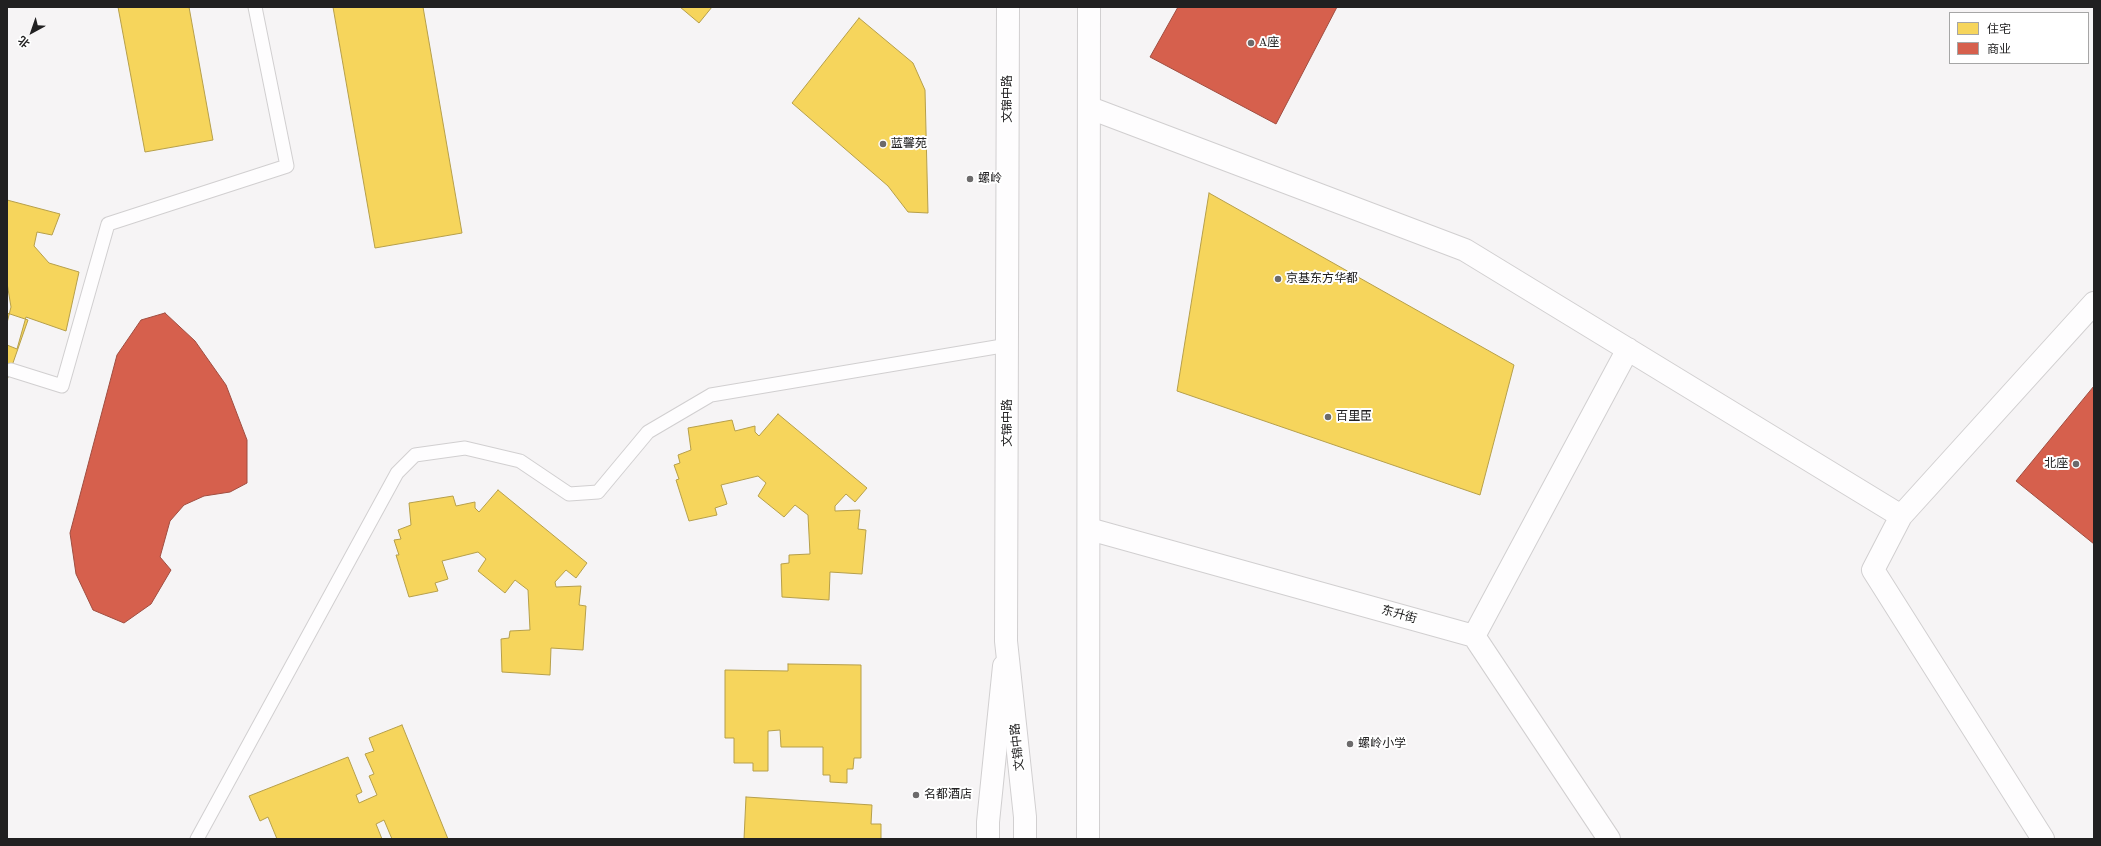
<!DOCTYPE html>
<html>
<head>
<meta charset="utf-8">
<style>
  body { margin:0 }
  #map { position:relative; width:2101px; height:846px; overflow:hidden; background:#f6f4f5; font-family:"Source Serif 4","Noto Sans SC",serif }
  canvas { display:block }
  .frame { position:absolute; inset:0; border:8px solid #212021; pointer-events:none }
  .legend { position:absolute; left:1949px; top:12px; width:140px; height:52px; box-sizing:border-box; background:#fff; border:1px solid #a6a6a6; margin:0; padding:5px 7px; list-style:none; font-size:12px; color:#212021 }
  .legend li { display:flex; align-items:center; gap:8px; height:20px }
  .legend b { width:20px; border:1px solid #a6a6a6 }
  .north { position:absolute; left:12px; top:12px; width:40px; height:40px; -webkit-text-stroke:3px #fff; paint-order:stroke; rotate:220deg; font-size:11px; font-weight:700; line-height:16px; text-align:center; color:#212021 }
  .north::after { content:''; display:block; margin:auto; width:14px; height:18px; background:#212021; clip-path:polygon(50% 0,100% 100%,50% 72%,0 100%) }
</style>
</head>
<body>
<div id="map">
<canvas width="2101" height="846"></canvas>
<div class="frame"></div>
<ul class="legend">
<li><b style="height:11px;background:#f6d55c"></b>住宅</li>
<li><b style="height:11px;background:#d6604d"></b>商业</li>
</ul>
<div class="north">北</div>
</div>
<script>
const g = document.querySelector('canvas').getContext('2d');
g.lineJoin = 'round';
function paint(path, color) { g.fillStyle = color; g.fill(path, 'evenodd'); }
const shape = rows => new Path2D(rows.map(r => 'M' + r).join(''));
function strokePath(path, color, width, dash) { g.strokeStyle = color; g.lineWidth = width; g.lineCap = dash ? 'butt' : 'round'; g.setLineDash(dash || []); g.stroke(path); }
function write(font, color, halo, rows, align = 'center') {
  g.font = font + ' "Source Serif 4","Noto Sans SC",serif'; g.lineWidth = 4; g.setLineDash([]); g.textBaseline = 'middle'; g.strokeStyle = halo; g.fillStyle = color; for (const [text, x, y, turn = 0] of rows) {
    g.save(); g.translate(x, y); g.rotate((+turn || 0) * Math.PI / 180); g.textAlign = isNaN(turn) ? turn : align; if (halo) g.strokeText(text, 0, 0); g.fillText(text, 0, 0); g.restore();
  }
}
const homes = shape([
  [118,7,189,7,213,140,145,152,118,7],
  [333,7,423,7,462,233,375,248,333,7],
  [680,7,712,7,699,23,680,7],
  [1200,7,1295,7,1321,23,1312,39,1307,36,1294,56,1270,41,1247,78,1231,68,1235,62,1227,56,1240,35,1224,26,1212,46,1200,39,1196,45,1182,37,1200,7],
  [859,18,913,63,925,90,928,213,908,212,888,186,792,103,859,18],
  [1209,193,1514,365,1480,495,1177,391,1209,193],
  [7,200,60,214,52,235,37,232,34,246,49,263,79,272,66,331,26,317,17,349,7,345,7,323,11,307,7,283,7,200],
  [7,313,28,320,7,380,7,313],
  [778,414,867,488,855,502,846,494,835,506,835,511,860,510,858,529,866,530,862,574,830,572,829,600,782,597,781,564,789,563,789,555,810,554,808,515,795,505,784,517,758,496,766,483,758,476,721,485,727,504,715,508,717,515,689,521,676,480,679,479,674,465,680,463,678,455,691,450,688,428,732,420,735,431,755,426,755,432,759,436,778,414],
  [2094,433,2094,492,2060,495,2054,437,2094,433],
  [498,490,587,563,576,578,566,570,555,582,556,587,581,586,579,605,586,606,583,650,551,648,550,675,502,672,501,639,509,638,510,631,530,630,528,590,515,580,505,593,478,571,486,559,478,552,442,561,448,579,435,583,438,591,409,597,396,555,399,555,394,540,401,539,398,530,411,525,409,503,453,496,456,506,475,502,475,508,479,512,498,490],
  [788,664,861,665,861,758,854,758,853,769,847,769,847,783,830,782,830,775,823,775,823,747,781,747,780,730,768,731,768,771,753,771,753,763,734,763,734,738,725,738,725,670,788,671,788,664],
  [402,725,448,839,392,839,384,820,376,824,382,839,277,839,268,817,260,821,249,796,348,757,362,792,356,795,359,803,377,795,369,776,374,774,365,754,374,751,369,738,402,725],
  [746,797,872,805,871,824,881,824,881,839,744,839,746,797]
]);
const shops = shape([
  [1178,7,1337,7,1276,124,1150,57,1178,7],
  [165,313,195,341,226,385,247,440,247,483,230,492,204,496,184,505,170,521,160,557,171,570,151,604,124,623,93,610,76,574,70,533,117,355,141,320,165,313],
  [2094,386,2094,544,2016,481,2094,386]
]);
const lane = shape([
  [11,370,62,386,108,224,287,166,255,7],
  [197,839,397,473,415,455,465,448,520,461,569,494,598,492,648,432,711,395,1008,345]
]);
const street = shape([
  [1090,108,1465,250,1901,516,2094,303],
  [1901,516,1873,570,2043,839],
  [1089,529,1474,636,1609,839],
  [1474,636,1628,349],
  [988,839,988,822,1004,666]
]);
const primary = shape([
  [1008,7,1006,641,1025,817,1025,839],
  [1088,839,1089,7]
]);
const markers = [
  [1251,43,4,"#6c6a6b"],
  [883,144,4,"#6c6a6b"],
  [970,179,4,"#6c6a6b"],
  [1278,279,4,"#6c6a6b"],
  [1328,417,4,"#6c6a6b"],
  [2076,464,4,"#6c6a6b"],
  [1350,744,4,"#6c6a6b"],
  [916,795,4,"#6c6a6b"]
];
const poiNames = [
  ["A座",1259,43],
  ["蓝馨苑",891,144],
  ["螺岭",978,179],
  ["京基东方华都",1286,279],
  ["百里臣",1336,417],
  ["北座",2068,464,"right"],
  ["螺岭小学",1358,744],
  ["名都酒店",924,795]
];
const streetNames = [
  ["文锦中路",1008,99,-90],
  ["文锦中路",1008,423,-90],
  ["东升街",1399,615,16],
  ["文锦中路",1018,747,-96]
];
paint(homes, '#f6d55c');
strokePath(homes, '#b69f4a', 1);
paint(shops, '#d6604d');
strokePath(shops, '#a04d40', 1);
strokePath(lane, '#d1cfd0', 15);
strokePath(street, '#d1cfd0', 24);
strokePath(primary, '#d1cfd0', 24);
strokePath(lane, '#fefdfe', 13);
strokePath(street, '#fefdfe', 22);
strokePath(primary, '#fefdfe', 22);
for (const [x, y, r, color] of markers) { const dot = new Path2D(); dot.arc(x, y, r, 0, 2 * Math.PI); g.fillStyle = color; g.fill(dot); strokePath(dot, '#fff', 1.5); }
write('12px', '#212021', '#fff', poiNames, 'left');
write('12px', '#212021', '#fff', streetNames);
</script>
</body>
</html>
